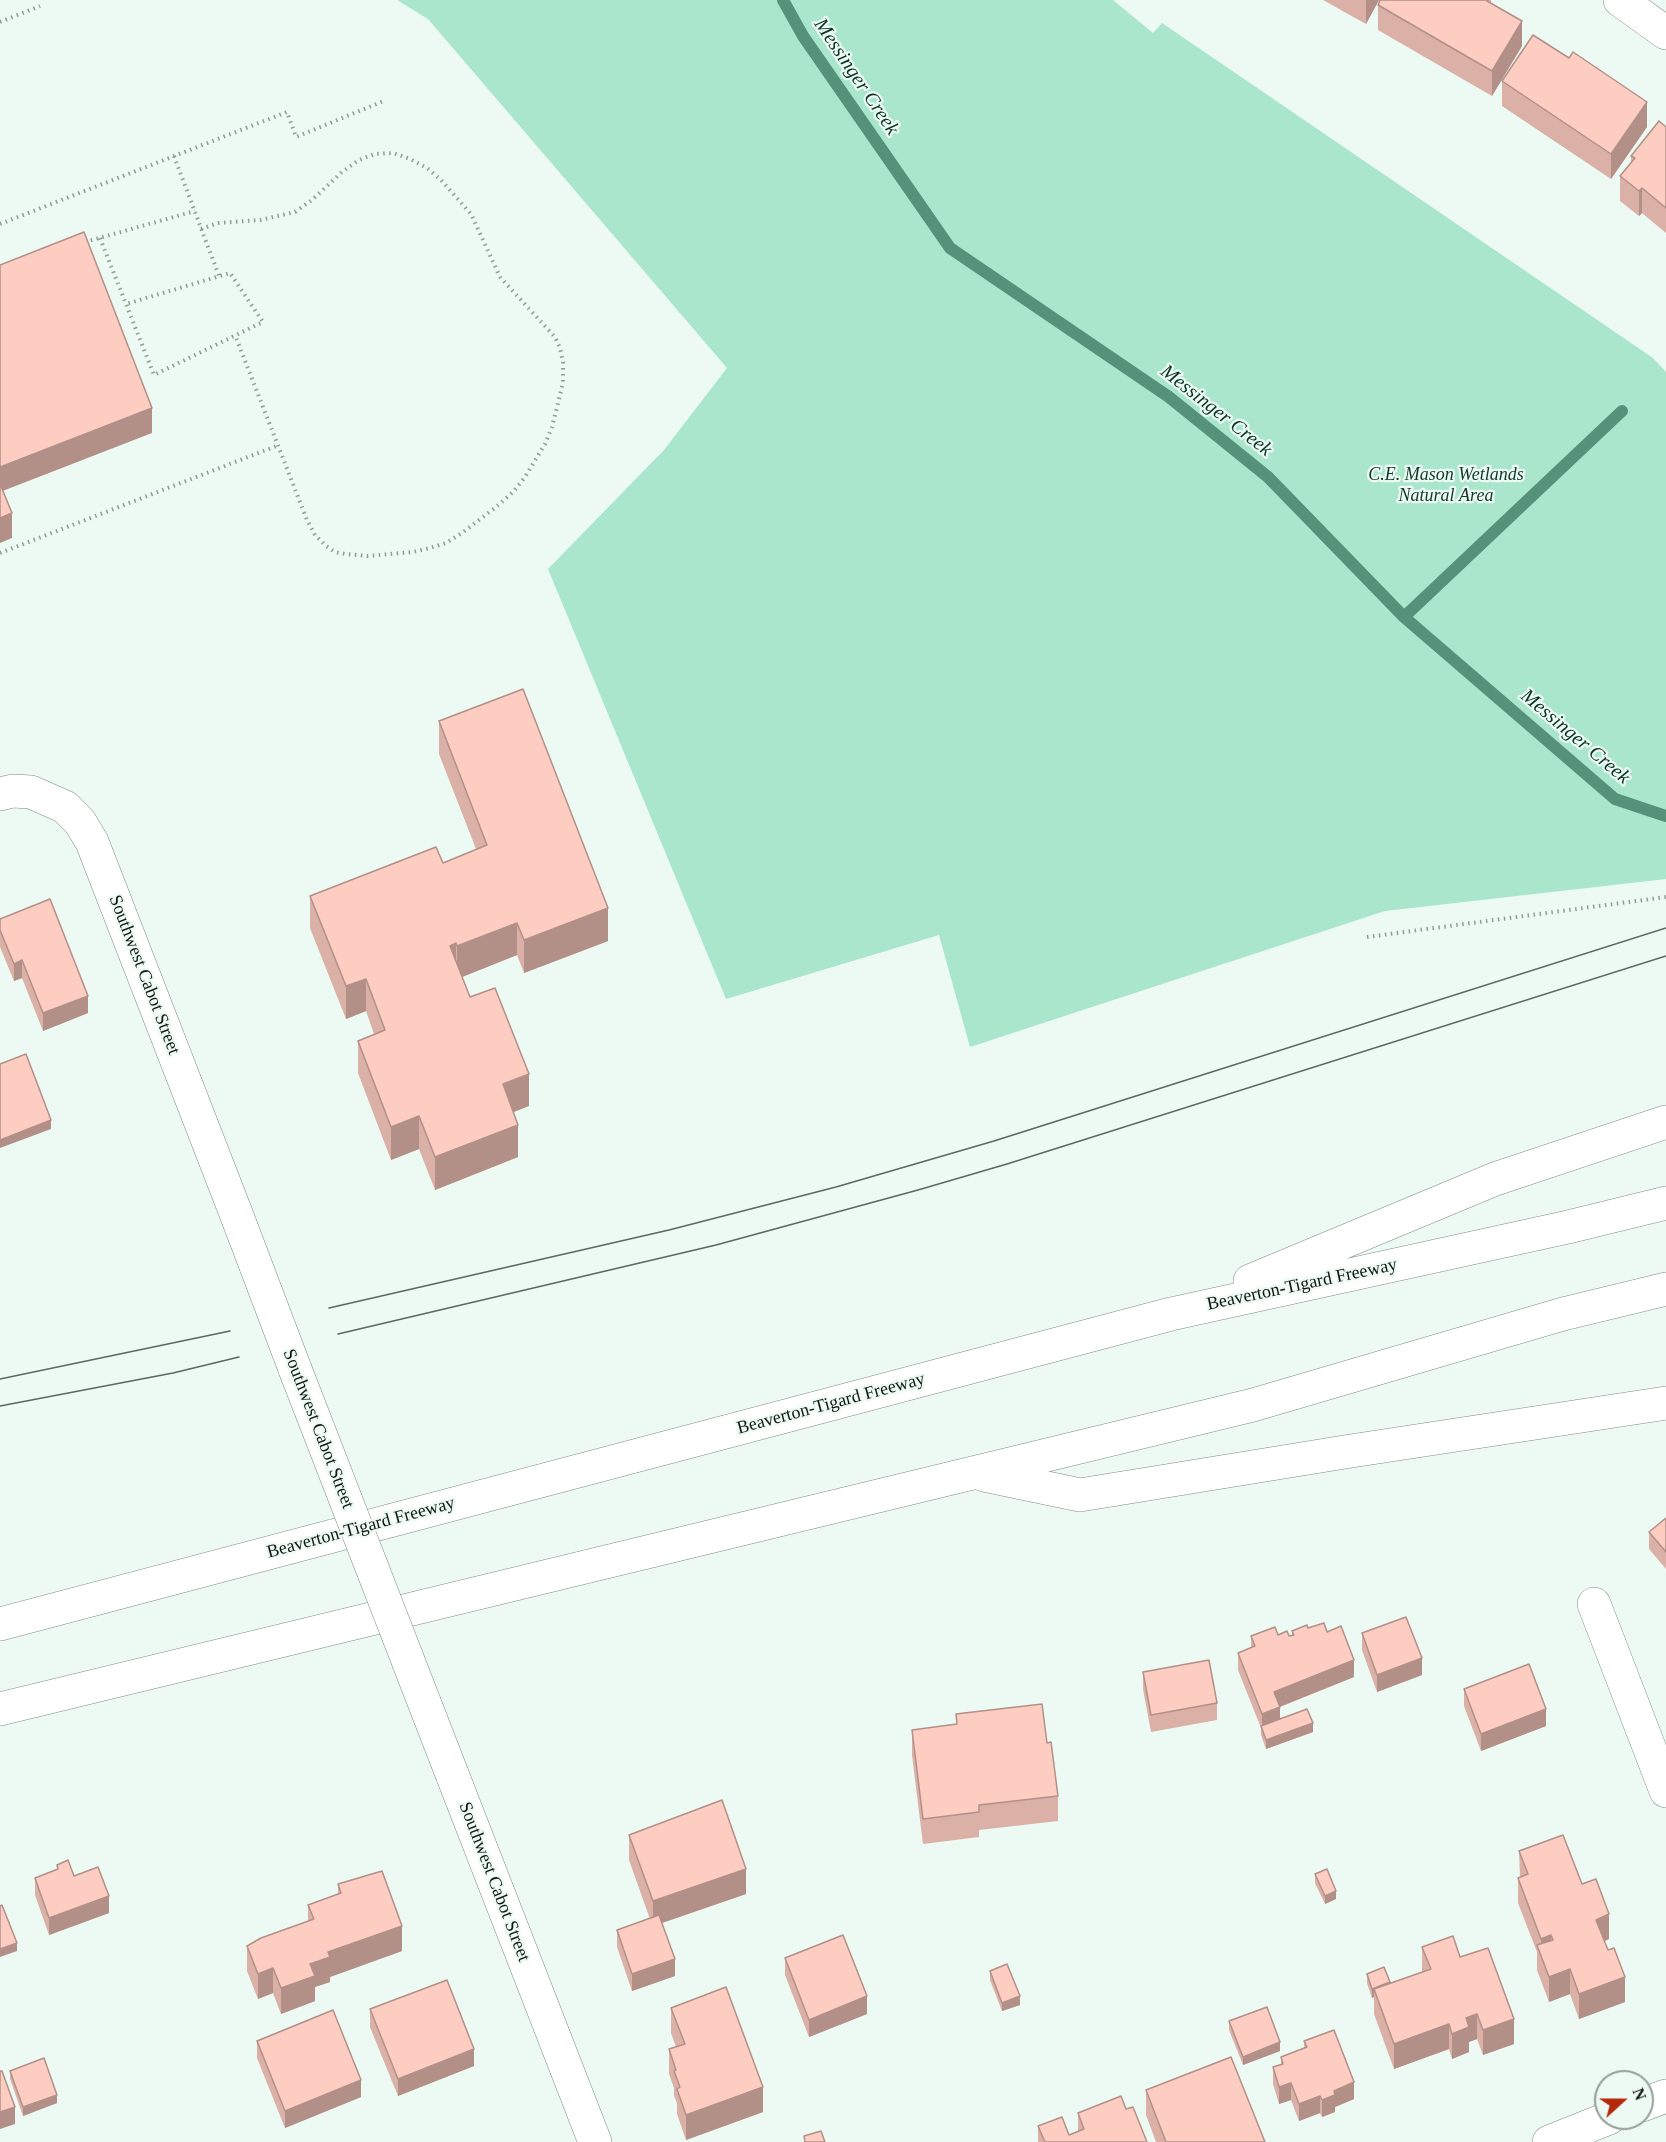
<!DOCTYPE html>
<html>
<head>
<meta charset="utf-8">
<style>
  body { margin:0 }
  #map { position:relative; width:1666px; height:2142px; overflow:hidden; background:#ecfaf3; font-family:Georgia,serif }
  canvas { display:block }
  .north { position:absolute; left:1594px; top:2070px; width:60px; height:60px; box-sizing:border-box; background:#ecfaf3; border:2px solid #949e99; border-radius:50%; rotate:69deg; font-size:16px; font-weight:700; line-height:24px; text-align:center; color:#111513 }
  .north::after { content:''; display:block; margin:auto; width:21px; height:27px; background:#b4280c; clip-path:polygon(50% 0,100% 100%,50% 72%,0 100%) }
</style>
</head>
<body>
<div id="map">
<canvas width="1666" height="2142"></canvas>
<div class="north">N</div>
</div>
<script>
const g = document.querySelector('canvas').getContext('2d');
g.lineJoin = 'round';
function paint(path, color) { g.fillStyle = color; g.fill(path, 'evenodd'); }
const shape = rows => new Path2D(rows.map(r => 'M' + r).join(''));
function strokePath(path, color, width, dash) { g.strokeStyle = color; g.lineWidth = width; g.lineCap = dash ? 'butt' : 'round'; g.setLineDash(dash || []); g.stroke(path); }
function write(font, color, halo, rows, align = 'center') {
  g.font = font + ' Georgia,serif'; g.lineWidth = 4.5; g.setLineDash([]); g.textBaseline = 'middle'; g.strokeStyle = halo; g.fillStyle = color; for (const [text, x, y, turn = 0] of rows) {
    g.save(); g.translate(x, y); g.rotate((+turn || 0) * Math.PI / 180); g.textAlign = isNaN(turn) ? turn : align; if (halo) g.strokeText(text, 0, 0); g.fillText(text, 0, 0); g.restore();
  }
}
const green = shape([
  [397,0,1113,0,1153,33,1162,23,1653,358,1666,372,1666,879,1385,911,970,1047,939,935,726,999,548,569,664,450,727,368,428,19]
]);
const stream = shape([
  [783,0,803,36,950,248,1169,397,1268,477,1404,617,1615,799,1666,816],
  [1404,617,1622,411]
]);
const path = shape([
  [0,22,40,6],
  [174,156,219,276],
  [0,224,287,112,296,137,386,100],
  [201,229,218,223,260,220,295,212,312,200,342,172,359,160,375,154,393,153,410,159,427,168,441,180,471,214,500,277,555,337,560,348,563,362,563,383,552,427,545,444,525,477,513,492,496,507,462,533,446,543,430,548,413,552,368,556,345,554,335,552,326,546,315,535,307,520,235,335],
  [100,238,154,375,263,322,230,273,126,304],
  [85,242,195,211],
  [0,553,279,445],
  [1367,937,1666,897]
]);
const street = shape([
  [1620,0,1666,33],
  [1594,1604,1666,1791],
  [1642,2105,1666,2096],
  [1549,2142,1609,2118]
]);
const secondary = shape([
  [0,794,13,791,31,792,65,807,80,822,92,842,237,1216,295,1369],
  [452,1774,595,2142]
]);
const highway = shape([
  [1250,1281,1495,1179,1666,1122],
  [984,1475,1080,1495,1351,1451,1666,1403],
  [0,1624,1171,1314,1568,1227,1666,1203],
  [0,1709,1253,1405,1563,1314,1666,1289]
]);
const tram = shape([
  [329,1308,669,1230,836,1187,994,1141,1666,928],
  [338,1334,716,1245,918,1190,1007,1164,1666,956],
  [0,1379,230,1331],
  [0,1406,173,1373,239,1357]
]);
const secondaryBridge = shape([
  [295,1369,452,1774]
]);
const wall = shape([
  [1323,0,1379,0,1366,24],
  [1491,0,1491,3,1522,46,1492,96,1378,30,1378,5],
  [1502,81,1647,127,1611,179,1502,106],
  [1666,127,1666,233,1642,213,1639,216,1620,201,1620,176,1631,163,1631,156],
  [439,721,608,941,524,973,517,955,462,977,470,997,529,1106,514,1112,518,1157,435,1190,419,1149,391,1160,358,1073,358,1041,374,1034,366,1011,346,1019,310,928,310,896,443,863,476,849,439,754],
  [0,919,88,1013,43,1031,22,978,14,981,0,947],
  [1666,1518,1666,1569,1649,1549,1649,1532],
  [1308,1628,1327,1632,1354,1677,1280,1707,1280,1719,1313,1732,1266,1749,1261,1735,1261,1728,1238,1670,1238,1653,1251,1648,1251,1636,1278,1635,1289,1636,1292,1635,1292,1631],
  [1362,1633,1422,1675,1377,1692,1362,1650],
  [1143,1672,1217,1703,1217,1720,1151,1732,1143,1689],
  [1464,1689,1546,1726,1481,1751,1464,1706],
  [956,1714,1047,1743,1058,1796,1058,1821,979,1830,979,1837,923,1844,912,1755,912,1730,956,1724],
  [629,1835,746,1894,662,1923,675,1976,632,1991,617,1947,617,1930,650,1919,629,1860],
  [1519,1851,1582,1884,1609,1939,1604,1941,1625,2002,1579,2019,1570,1994,1549,2002,1537,1970,1537,1952,1518,1903,1518,1878,1520,1877],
  [57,1865,74,1876,109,1913,49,1935,35,1895,35,1878,57,1870],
  [1315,1874,1336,1899,1325,1904,1315,1883],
  [338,1884,402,1951,330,1977,330,1982,315,1987,315,2001,281,2014,273,1993,258,1999,247,1971,247,1946,308,1921,308,1905,338,1894],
  [1422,1947,1460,1957,1514,2044,1483,2055,1477,2039,1469,2042,1469,2052,1452,2059,1449,2049,1394,2069,1374,2014,1374,1997,1372,1998,1367,1983,1367,1974,1390,1984,1422,1972],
  [785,1958,867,2014,809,2037,785,1975],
  [990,1971,1020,2005,1002,2011,990,1980],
  [671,2008,763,2112,686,2140,677,2114,677,2103,674,2096,674,2088,669,2074,669,2049,676,2047,671,2033],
  [370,2009,474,2066,398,2096,370,2027],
  [1229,2021,1280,2051,1243,2065,1229,2030],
  [257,2041,361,2097,285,2128,257,2058],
  [1304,2041,1354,2099,1335,2107,1335,2112,1322,2117,1320,2113,1299,2121,1291,2100,1279,2104,1273,2084,1273,2067,1281,2064,1281,2057,1304,2048],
  [10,2071,57,2103,23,2116,10,2079],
  [1146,2090,1265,2142,1156,2142,1146,2115],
  [1126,2109,1147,2142,1038,2142,1038,2126,1069,2135,1078,2132,1078,2113]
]);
const shadedWall = shape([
  [1366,0,1379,0,1366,24],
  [1522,21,1522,46,1492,96,1492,71],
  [1647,102,1647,127,1611,179,1611,154],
  [1642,188,1642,213,1639,216,1639,191],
  [152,408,152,433,0,492,0,467],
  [12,513,12,538,0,543,0,518],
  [608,908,608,941,524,973,524,940],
  [517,923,517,955,457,979,457,946],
  [456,943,456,976,450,946],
  [22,960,22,978,14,981,14,964],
  [366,979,366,1011,346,1019,346,986],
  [88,996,88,1013,43,1031,43,1013],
  [529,1074,529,1106,503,1116,503,1084],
  [419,1116,419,1149,391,1160,391,1127],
  [51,1120,51,1129,0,1148,0,1140],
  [518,1125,518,1157,435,1190,435,1157],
  [1422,1658,1422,1675,1377,1692,1377,1675],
  [1354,1660,1354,1677,1274,1709,1274,1692],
  [1280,1707,1280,1724,1262,1731,1262,1714],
  [1546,1709,1546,1726,1481,1751,1481,1734],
  [1313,1723,1313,1732,1266,1749,1266,1740],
  [746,1869,746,1894,653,1926,653,1901],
  [1336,1891,1336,1899,1325,1904,1325,1896],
  [109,1896,109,1913,49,1935,49,1918],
  [1609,1914,1609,1939,1596,1945,1596,1920],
  [402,1926,402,1951,330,1977,330,1982,315,1987,315,2001,281,2014,281,1988,310,1964,328,1952],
  [1551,1935,1551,1960,1541,1957,1541,1939],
  [17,1943,17,1951,0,1957,0,1949],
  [675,1959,675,1976,632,1991,632,1974],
  [273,1968,273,1993,258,1999,258,1974],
  [1570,1969,1570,1994,1549,2002,1549,1977],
  [1625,1977,1625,2002,1579,2019,1579,1994],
  [1390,1982,1390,1991,1374,1989,1374,1997,1372,1998,1372,1989],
  [867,1996,867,2014,809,2037,809,2020],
  [1020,1996,1020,2005,1002,2011,1002,2003],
  [1477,2014,1477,2039,1469,2042,1469,2052,1452,2059,1452,2034,1466,2018],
  [1514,2019,1514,2044,1483,2055,1483,2030],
  [1449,2024,1449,2049,1394,2069,1394,2044],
  [1280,2042,1280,2051,1243,2065,1243,2057],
  [474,2049,474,2066,398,2096,398,2079],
  [361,2080,361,2097,285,2128,285,2111],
  [1354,2082,1354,2099,1335,2107,1335,2112,1322,2117,1322,2100,1334,2091],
  [1291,2083,1291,2100,1279,2104,1279,2087],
  [763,2087,763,2112,686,2140,686,2115],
  [57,2095,57,2103,23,2116,23,2107],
  [1320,2096,1320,2113,1299,2121,1299,2104],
  [15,2107,15,2124,0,2129,0,2112]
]);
const building = shape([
  [1380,0,1488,0,1487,1,1522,21,1492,71,1378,5,1380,0],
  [1533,35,1569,58,1573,52,1647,102,1611,154,1502,81,1533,35],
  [1659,121,1666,127,1666,208,1642,188,1639,191,1620,176,1635,158,1631,156,1659,121],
  [84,232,152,408,0,467,0,265,84,232],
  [0,484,12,513,0,518,0,484],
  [523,689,608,908,524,940,517,923,457,946,456,943,450,946,470,997,495,988,529,1074,503,1084,518,1125,435,1157,419,1116,391,1127,358,1041,385,1030,366,979,346,986,310,896,436,847,443,863,487,845,439,721,523,689],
  [50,899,88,996,43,1013,22,960,14,964,0,930,0,919,50,899],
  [26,1054,51,1120,0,1140,0,1064,26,1054],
  [1666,1518,1666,1552,1649,1532,1666,1518],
  [1406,1617,1422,1658,1377,1675,1362,1633,1406,1617],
  [1324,1623,1327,1632,1341,1626,1354,1660,1274,1692,1280,1707,1262,1714,1238,1653,1255,1646,1251,1636,1275,1627,1278,1635,1287,1631,1289,1636,1294,1635,1292,1631,1307,1625,1308,1628,1324,1623],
  [1209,1660,1217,1703,1151,1715,1143,1672,1209,1660],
  [1529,1664,1546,1709,1481,1734,1464,1689,1529,1664],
  [1042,1704,1047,1743,1051,1742,1058,1796,979,1805,979,1812,923,1819,912,1730,957,1724,956,1714,1042,1704],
  [1307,1709,1313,1723,1266,1740,1261,1726,1307,1709],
  [722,1800,746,1869,653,1901,629,1835,722,1800],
  [1563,1835,1582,1884,1596,1879,1609,1914,1596,1920,1608,1950,1614,1948,1625,1977,1579,1994,1570,1969,1549,1977,1537,1945,1553,1940,1551,1935,1541,1939,1518,1878,1528,1874,1519,1851,1563,1835],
  [68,1860,74,1876,98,1867,109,1896,49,1918,35,1878,58,1869,57,1865,68,1860],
  [1327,1869,1336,1891,1325,1896,1315,1874,1327,1869],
  [382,1871,402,1926,328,1952,330,1957,310,1964,315,1976,281,1988,273,1968,258,1974,247,1946,261,1938,314,1919,308,1905,341,1893,338,1884,382,1871],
  [2,1905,17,1943,0,1949,0,1906,2,1905],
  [659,1915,675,1959,632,1974,617,1930,659,1915],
  [843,1935,867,1996,809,2020,785,1958,843,1935],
  [1453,1936,1460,1957,1488,1948,1514,2019,1483,2030,1477,2014,1466,2018,1469,2027,1452,2034,1449,2024,1394,2044,1374,1989,1431,1969,1422,1947,1453,1936],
  [1007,1964,1020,1996,1002,2003,990,1971,1007,1964],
  [1384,1967,1390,1982,1372,1989,1367,1974,1384,1967],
  [447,1980,474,2049,398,2079,370,2009,447,1980],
  [726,1987,763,2087,686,2115,677,2089,680,2087,674,2071,676,2070,669,2049,685,2044,671,2008,726,1987],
  [1267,2007,1280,2042,1243,2057,1229,2021,1267,2007],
  [333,2010,361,2080,285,2111,257,2041,333,2010],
  [1334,2030,1354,2082,1334,2091,1335,2095,1322,2100,1320,2096,1299,2104,1291,2083,1279,2087,1273,2067,1283,2064,1281,2057,1307,2047,1304,2041,1334,2030],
  [1231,2057,1265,2142,1166,2142,1146,2090,1231,2057],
  [44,2058,57,2095,23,2107,10,2071,44,2058],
  [0,2071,2,2071,15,2107,0,2112,0,2071],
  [1121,2096,1126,2109,1133,2107,1147,2142,1045,2142,1038,2126,1062,2117,1069,2135,1084,2129,1078,2113,1121,2096],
  [821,2131,825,2142,805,2142,804,2136,821,2131]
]);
const parkNames = [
  ["C.E. Mason Wetlands",1446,475],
  ["Natural Area",1446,496]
];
const streetNames = [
  ["Southwest Cabot Street",144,975,69],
  ["Beaverton-Tigard Freeway",1302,1285,-12],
  ["Beaverton-Tigard Freeway",831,1404,-15],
  ["Southwest Cabot Street",318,1429,69],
  ["Beaverton-Tigard Freeway",361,1528,-15],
  ["Southwest Cabot Street",494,1882,69]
];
const waterNames = [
  ["Messinger Creek",856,77,56],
  ["Messinger Creek",1216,411,38],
  ["Messinger Creek",1575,737,40]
];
paint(green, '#a9e6cb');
strokePath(stream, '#559279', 12);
strokePath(street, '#808c86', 34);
strokePath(secondary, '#808c86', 34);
strokePath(highway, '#808c86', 34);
strokePath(path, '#919b96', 4, [1.5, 4.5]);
strokePath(street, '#fff', 33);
strokePath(secondary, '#fff', 33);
strokePath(highway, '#fff', 33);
strokePath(tram, '#5e6662', 1.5);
strokePath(secondaryBridge, '#808c86', 34, []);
strokePath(secondaryBridge, '#fff', 33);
paint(wall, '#dab0a7');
paint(shadedWall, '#b29088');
paint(building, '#fecdc2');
strokePath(building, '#b29088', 1.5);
write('italic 18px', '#12392a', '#ecfaf3', parkNames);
write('18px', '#111513', '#ecfaf3', streetNames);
write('italic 20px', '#0c3426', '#ecfaf3', waterNames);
</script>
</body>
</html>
